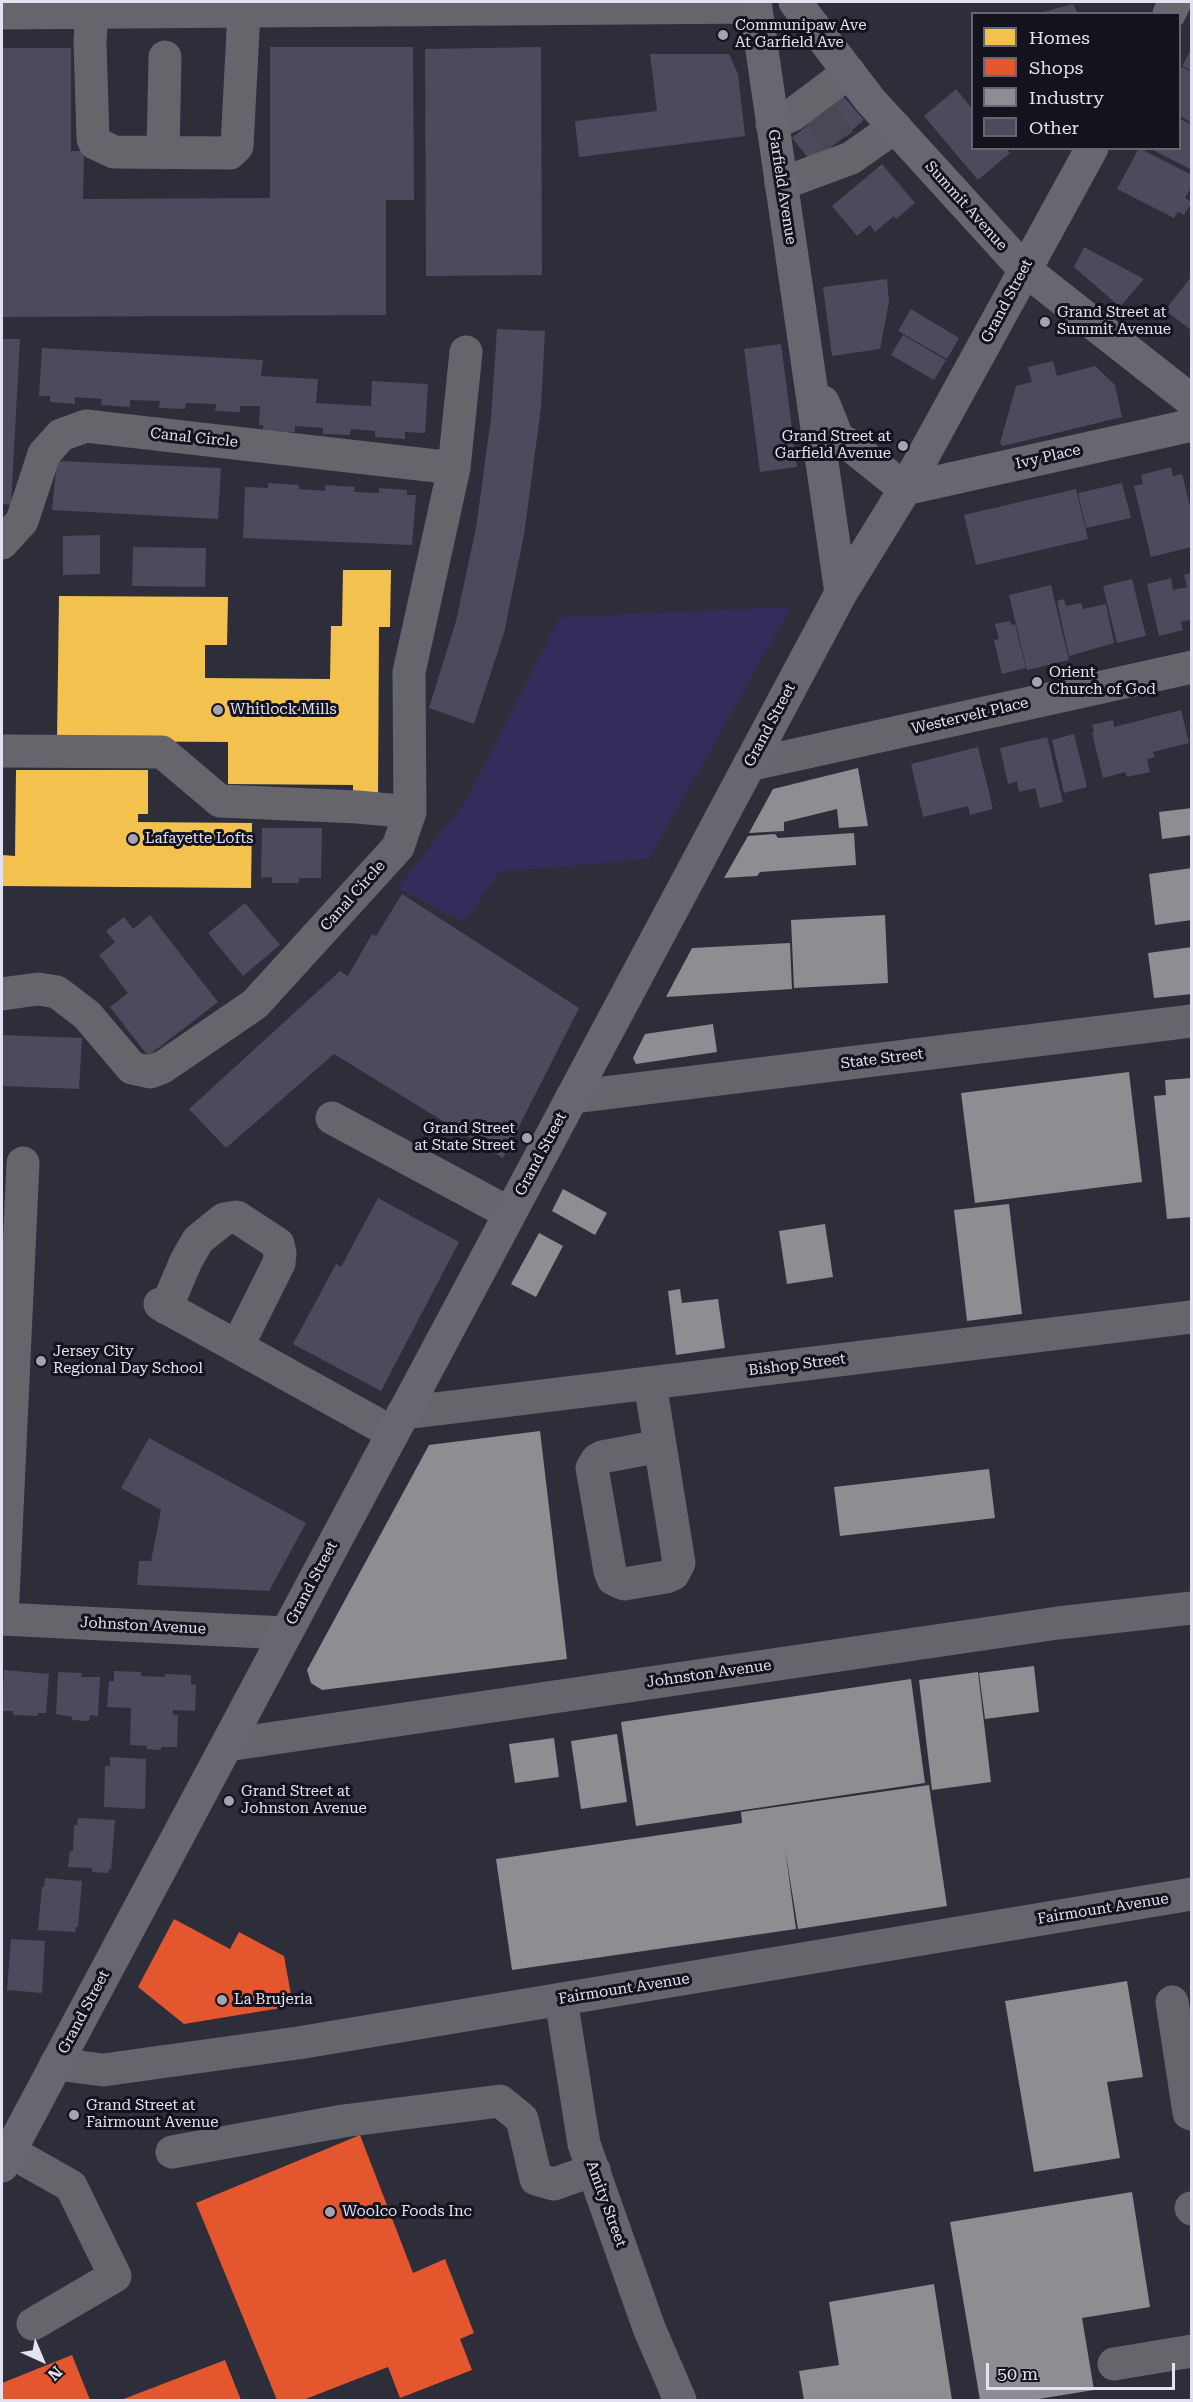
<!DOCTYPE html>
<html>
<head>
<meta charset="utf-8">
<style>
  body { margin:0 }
  #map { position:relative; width:1193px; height:2402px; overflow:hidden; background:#2e2d3a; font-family:"Roboto Serif",serif }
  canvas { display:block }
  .frame { position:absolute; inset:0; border:3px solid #e3e2f2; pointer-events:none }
  .legend { position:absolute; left:971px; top:12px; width:210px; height:138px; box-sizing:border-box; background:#13121d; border:2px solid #666572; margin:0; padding:8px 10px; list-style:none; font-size:18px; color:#e3e2f2 }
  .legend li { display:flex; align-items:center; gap:12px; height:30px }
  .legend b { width:30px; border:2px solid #666572 }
  .north { position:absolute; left:12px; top:2330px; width:60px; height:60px; -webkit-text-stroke:4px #13121d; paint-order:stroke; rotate:136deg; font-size:16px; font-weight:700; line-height:24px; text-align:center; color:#e3e2f2 }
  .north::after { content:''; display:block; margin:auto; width:21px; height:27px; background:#e3e2f2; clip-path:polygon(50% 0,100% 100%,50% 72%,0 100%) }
  .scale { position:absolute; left:986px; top:2363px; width:189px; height:27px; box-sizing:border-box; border:3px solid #e3e2f2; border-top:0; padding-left:8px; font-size:18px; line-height:21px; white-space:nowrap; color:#e3e2f2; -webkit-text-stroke:4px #13121d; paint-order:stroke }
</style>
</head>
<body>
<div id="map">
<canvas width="1193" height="2402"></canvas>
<div class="frame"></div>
<ul class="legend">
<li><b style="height:16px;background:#f2c14e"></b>Homes</li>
<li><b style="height:16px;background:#e4572e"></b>Shops</li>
<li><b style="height:16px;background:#8d8d92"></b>Industry</li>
<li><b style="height:16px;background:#4c4a5c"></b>Other</li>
</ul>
<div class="north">N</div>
<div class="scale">50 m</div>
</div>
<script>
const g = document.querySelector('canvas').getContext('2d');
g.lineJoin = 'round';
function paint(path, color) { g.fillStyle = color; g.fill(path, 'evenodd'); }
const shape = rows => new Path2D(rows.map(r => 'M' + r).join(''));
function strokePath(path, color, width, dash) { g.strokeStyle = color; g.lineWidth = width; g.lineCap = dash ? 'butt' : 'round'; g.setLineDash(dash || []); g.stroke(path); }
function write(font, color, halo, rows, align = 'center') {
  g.font = font + ' "Roboto Serif",serif'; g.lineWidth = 6; g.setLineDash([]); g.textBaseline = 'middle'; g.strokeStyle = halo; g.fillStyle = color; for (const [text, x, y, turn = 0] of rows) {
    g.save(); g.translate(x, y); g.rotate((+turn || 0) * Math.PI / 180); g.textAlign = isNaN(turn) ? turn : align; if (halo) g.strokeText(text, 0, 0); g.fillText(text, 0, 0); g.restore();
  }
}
const green = shape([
  [791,607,649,859,499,872,464,922,398,888,467,799,560,617]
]);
const homes = shape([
  [343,570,391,570,390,627,379,627,378,797,353,796,353,785,228,784,228,742,57,741,59,596,228,597,227,645,205,645,205,678,330,679,331,626,342,626],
  [16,770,148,770,148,814,138,814,138,822,252,823,251,888,2,886,2,855,15,856]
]);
const shops = shape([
  [174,1919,230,1949,239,1932,284,1956,293,2006,184,2024,138,1987],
  [360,2135,413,2273,445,2259,474,2333,460,2339,472,2370,400,2398,388,2367,303,2400,277,2400,196,2203],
  [72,2355,90,2400,2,2400,2,2383],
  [225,2360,241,2400,121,2400]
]);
const industry = shape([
  [858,768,868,826,839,828,837,809,784,822,784,831,749,833,773,789],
  [1192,808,1192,835,1162,839,1159,812],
  [854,833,856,865,760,872,757,876,724,878,748,836,775,834,778,838],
  [1192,868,1192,920,1155,925,1149,874],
  [885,915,888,983,794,988,791,920],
  [790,943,792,989,666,997,692,948],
  [1192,947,1192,994,1154,998,1148,953],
  [713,1024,717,1052,636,1064,633,1058,645,1034],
  [1129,1072,1142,1182,975,1203,961,1093],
  [1192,1078,1192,1217,1167,1219,1154,1096,1166,1095,1165,1080],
  [563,1189,607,1213,595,1235,552,1211],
  [1009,1204,1022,1314,967,1321,954,1210],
  [825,1224,833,1277,787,1284,779,1231],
  [539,1233,563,1246,536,1297,511,1284],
  [680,1289,682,1303,718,1299,725,1348,676,1355,668,1291],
  [540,1431,567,1659,322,1690,311,1683,307,1670,429,1445],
  [989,1469,995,1518,840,1536,834,1487],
  [1034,1666,1039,1712,985,1719,979,1673],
  [978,1672,991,1782,932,1790,919,1680],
  [911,1679,925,1783,636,1826,621,1722],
  [617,1734,627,1802,581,1809,571,1741],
  [554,1738,559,1777,515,1783,509,1744],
  [929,1785,947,1906,798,1929,785,1849,796,1929,512,1970,496,1859,742,1823,741,1812],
  [1127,1981,1143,2077,1107,2082,1120,2158,1034,2172,1005,2001],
  [1132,2192,1150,2307,1082,2318,1094,2390,1032,2400,980,2400,950,2222],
  [934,2284,952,2400,804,2400,799,2371,839,2365,829,2302]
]);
const building = shape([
  [1073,4,1078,14,1039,14,1039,13],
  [270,47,413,47,414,200,386,200,386,315,2,317,2,48,71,48,71,151,84,151,83,199,270,198],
  [541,47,542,275,426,276,425,49],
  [1192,48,1192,71,1182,66],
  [650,54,729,54,738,74,745,136,579,157,575,121,657,111],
  [1181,67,1192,72,1192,123,1180,116],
  [956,89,972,109,972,148,1006,148,1010,153,978,180,924,116],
  [843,96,864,120,812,163,792,138],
  [1180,119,1192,125,1192,170,1149,148,1180,148],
  [1139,148,1192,175,1192,186,1185,198,1192,202,1184,215,1178,212,1174,218,1117,189],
  [882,164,915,203,896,219,894,216,875,232,870,225,857,236,832,206],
  [1084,247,1144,279,1120,307,1074,267],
  [1192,276,1192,331,1165,310],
  [887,279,889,302,880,349,832,356,823,287],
  [911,309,959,338,947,359,898,331],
  [497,329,545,331,541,408,524,535,504,633,474,724,429,708,456,621,476,528,491,418],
  [903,335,946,360,934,380,891,355],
  [2,339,20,339,11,505,2,504],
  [781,344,797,467,760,472,744,349],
  [42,348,263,360,261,376,318,379,316,403,371,406,372,381,428,384,425,433,405,432,405,439,375,437,375,431,351,429,350,435,323,434,323,428,295,426,295,432,263,431,263,425,259,425,260,406,240,406,240,412,215,411,216,404,186,403,185,409,159,408,160,401,130,400,130,407,101,405,102,399,75,397,75,404,50,402,50,396,39,396],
  [1053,361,1057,376,1095,366,1115,385,1122,417,1003,446,1000,443,1016,386,1032,382,1028,367],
  [57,461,221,468,218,519,52,510],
  [1171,467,1173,476,1182,474,1192,514,1192,547,1151,557,1134,486,1143,484,1141,475],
  [268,483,299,485,299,489,325,491,325,485,355,487,354,492,379,493,379,488,407,490,407,495,416,495,412,545,243,538,245,487,268,488],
  [1122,483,1131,518,1086,528,1078,493],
  [1076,489,1088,539,976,565,964,515],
  [100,535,100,574,63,575,63,536],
  [133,547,206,548,205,587,132,586],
  [1192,573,1192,619,1181,622,1183,630,1159,636,1147,584,1171,578,1173,590,1187,587,1184,575],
  [1132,579,1146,636,1117,643,1103,586],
  [1051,585,1069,660,1027,670,1009,595],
  [1064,599,1066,606,1081,603,1083,609,1106,604,1114,643,1069,656,1057,601],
  [1010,621,1011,625,1015,624,1026,668,1002,674,994,640,999,639,995,624],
  [1181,710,1189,743,1153,752,1155,757,1147,759,1150,772,1127,777,1125,772,1103,778,1092,733,1094,732,1092,725,1113,720,1114,727],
  [1074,734,1087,787,1064,793,1052,740],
  [1047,737,1063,802,1040,808,1035,788,1019,792,1017,781,1008,784,1000,748],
  [978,747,993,809,970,815,968,806,923,817,911,764],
  [262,828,322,828,321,878,299,878,299,883,272,883,272,877,261,878],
  [402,894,579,1008,503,1158,334,1054,226,1148,189,1109,340,971,348,976,372,934,376,936],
  [245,903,280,945,243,976,208,933],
  [150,915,218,1002,148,1056,110,1007,128,993,99,955,115,942,106,931,124,917,133,929],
  [2,1035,82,1038,79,1089,2,1086],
  [378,1198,459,1242,381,1391,293,1344,336,1264,341,1267],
  [149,1438,306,1523,269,1591,137,1585,139,1561,151,1561,161,1510,121,1488],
  [4,1670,49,1674,46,1713,38,1713,38,1716,13,1715,13,1711,2,1711],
  [114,1671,141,1672,141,1676,165,1677,165,1674,191,1675,191,1684,196,1685,195,1711,173,1710,173,1715,178,1715,177,1747,161,1747,161,1750,146,1749,147,1746,130,1745,131,1708,107,1707,109,1681,114,1681],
  [58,1672,82,1673,81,1677,100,1677,98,1716,90,1715,89,1721,72,1720,72,1717,56,1714],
  [110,1757,146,1759,145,1809,104,1807,105,1766,110,1766],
  [78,1818,115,1820,111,1870,109,1869,108,1873,92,1872,92,1868,68,1867,70,1851,73,1851,74,1825,77,1825],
  [45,1878,82,1881,78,1927,76,1927,75,1932,38,1930,42,1887,44,1887],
  [11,1939,45,1941,42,1993,7,1990]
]);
const minorTunnel = shape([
  [821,114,839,141]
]);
const minor = shape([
  [2,13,755,7],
  [92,13,90,42,93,139,95,143,114,152,230,153,237,146,244,12],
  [772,124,792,115,849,72],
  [163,153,165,57],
  [781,184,851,158,895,127],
  [2,543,22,521,44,454,61,435,86,426,454,468],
  [2,751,162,752,220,801,358,807,410,812],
  [749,765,1192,667],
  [2,994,38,989,57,992,87,1015,132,1068,150,1072,163,1067,255,1004,398,847,410,812,409,672,454,468,466,352],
  [572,1097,1192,1021],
  [332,1118,509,1213],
  [160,1304,393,1433],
  [166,1308,186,1261,198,1240,224,1219,237,1217,278,1244,280,1253,279,1263,237,1347],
  [650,1383,679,1563,673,1574,666,1577,624,1584,613,1579,610,1571,592,1468,597,1460,602,1457,660,1446],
  [403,1413,1192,1317],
  [2,1619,23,1163],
  [2,1619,285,1633],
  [227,1745,1058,1623,1192,1608],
  [561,1999,584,2144,649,2328,680,2400],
  [1172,2002,1189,2113,1192,2114],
  [56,2064,103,2070,298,2043,1192,1894],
  [9,2151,71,2186,115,2276,33,2324],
  [172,2152,343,2121,500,2101,522,2119,536,2179,554,2184,594,2170],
  [1191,2208,1192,2209],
  [1114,2364,1192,2351]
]);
const major = shape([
  [755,2,841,593],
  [795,2,870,100,1024,269,1192,401],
  [1169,14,1175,2],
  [823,402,838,439,850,445,905,489],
  [905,489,1192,425],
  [2,2166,841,593,905,489,1092,148]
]);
const markers = [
  [723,35,6,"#a4a3b2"],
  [1045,322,6,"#a4a3b2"],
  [903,446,6,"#a4a3b2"],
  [1037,682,6,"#a4a3b2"],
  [218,710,6,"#a4a3b2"],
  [133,839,6,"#a4a3b2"],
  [527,1138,6,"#a4a3b2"],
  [41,1361,6,"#a4a3b2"],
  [229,1801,6,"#a4a3b2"],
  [222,2000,6,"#a4a3b2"],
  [74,2115,6,"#a4a3b2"],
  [330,2212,6,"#a4a3b2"]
];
const poiNames = [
  ["Communipaw Ave",735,26],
  ["At Garfield Ave",735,43],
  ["Grand Street at",1057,313],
  ["Summit Avenue",1057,330],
  ["Grand Street at",891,437,"right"],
  ["Garfield Avenue",891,454,"right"],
  ["Orient",1049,673],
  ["Church of God",1049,690],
  ["Whitlock Mills",230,710],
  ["Lafayette Lofts",145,839],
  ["Grand Street",515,1129,"right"],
  ["at State Street",515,1146,"right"],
  ["Jersey City",53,1352],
  ["Regional Day School",53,1369],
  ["Grand Street at",241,1792],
  ["Johnston Avenue",241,1809],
  ["La Brujeria",234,2000],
  ["Grand Street at",86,2106],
  ["Fairmount Avenue",86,2123],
  ["Woolco Foods Inc",342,2212]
];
const streetNames = [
  ["Garfield Avenue",782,187,81],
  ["Summit Avenue",966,206,48],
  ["Grand Street",1007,301,-62],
  ["Canal Circle",194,438,6],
  ["Ivy Place",1048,457,-13],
  ["Westervelt Place",970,716,-13],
  ["Grand Street",770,725,-62],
  ["Canal Circle",353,896,-48],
  ["State Street",882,1059,-7],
  ["Grand Street",541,1154,-62],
  ["Bishop Street",797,1365,-7],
  ["Grand Street",312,1583,-62],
  ["Johnston Avenue",143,1626,3],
  ["Johnston Avenue",709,1674,-8],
  ["Fairmount Avenue",1103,1909,-9],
  ["Fairmount Avenue",624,1989,-9],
  ["Grand Street",84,2012,-62],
  ["Amity Street",606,2204,70]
];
paint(green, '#342d5b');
paint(homes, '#f2c14e');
paint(shops, '#e4572e');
paint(industry, '#8d8d92');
paint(building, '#4c4a5c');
strokePath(minorTunnel, '#494856', 33, [33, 16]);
strokePath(minor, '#66656b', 33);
strokePath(major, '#67676f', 33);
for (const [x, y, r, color] of markers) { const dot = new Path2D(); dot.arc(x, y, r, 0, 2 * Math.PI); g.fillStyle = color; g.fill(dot); strokePath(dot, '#13121d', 2); }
write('15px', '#e3e2f2', '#13121d', poiNames, 'left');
write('15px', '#e3e2f2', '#13121d', streetNames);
</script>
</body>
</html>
